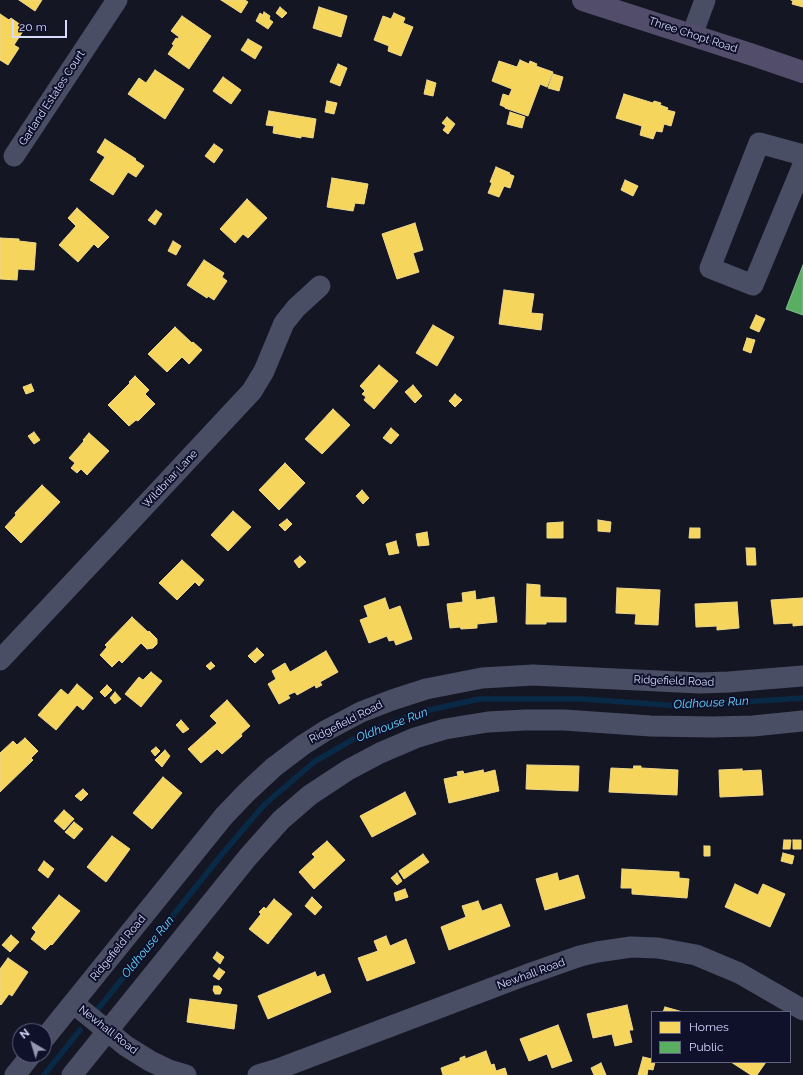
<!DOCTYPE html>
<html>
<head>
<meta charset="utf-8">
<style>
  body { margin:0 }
  #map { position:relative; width:803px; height:1075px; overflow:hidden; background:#151624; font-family:Raleway,sans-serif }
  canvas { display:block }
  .legend { position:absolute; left:651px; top:1011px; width:140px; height:52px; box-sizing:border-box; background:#0f102a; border:1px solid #5f617f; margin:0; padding:5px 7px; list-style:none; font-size:12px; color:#d8dbff }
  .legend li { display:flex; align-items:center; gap:8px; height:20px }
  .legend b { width:20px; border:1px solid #5f617f }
  .north { position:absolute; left:12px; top:1023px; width:40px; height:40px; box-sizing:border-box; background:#0f102a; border:1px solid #5f617f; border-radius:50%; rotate:322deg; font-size:11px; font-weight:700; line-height:16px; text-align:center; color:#d8dbff }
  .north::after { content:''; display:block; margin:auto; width:14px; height:18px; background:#9496b2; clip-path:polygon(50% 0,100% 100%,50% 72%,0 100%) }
  .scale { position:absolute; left:12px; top:20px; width:55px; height:18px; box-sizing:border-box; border:2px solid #d8dbff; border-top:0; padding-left:5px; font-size:12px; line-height:14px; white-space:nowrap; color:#d8dbff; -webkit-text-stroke:3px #0f102a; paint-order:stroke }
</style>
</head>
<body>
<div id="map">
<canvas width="803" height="1075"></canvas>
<ul class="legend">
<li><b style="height:11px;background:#f6d55c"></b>Homes</li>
<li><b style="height:11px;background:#5aae61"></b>Public</li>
</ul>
<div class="north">N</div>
<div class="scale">20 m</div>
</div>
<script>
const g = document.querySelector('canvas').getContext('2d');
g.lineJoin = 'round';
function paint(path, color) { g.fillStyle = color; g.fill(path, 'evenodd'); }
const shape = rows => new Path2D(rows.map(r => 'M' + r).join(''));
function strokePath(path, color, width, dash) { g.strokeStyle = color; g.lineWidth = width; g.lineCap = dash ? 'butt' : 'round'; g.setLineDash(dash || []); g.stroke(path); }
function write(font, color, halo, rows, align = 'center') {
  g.font = font + ' Raleway,sans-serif'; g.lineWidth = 4; g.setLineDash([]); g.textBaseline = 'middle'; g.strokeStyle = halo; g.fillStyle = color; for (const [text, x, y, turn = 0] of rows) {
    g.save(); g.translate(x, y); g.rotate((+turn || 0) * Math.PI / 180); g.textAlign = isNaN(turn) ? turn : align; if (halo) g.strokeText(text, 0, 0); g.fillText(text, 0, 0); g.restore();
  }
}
const homes = shape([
  [19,0,42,0,35,11,19,0],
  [221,0,245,0,248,2,241,13,221,0],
  [791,0,803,0,803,7,792,4,793,1,791,0],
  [280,7,287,13,282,18,276,13,280,7],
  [319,7,347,16,341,37,313,28,319,7],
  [264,12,270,16,269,19,273,22,268,29,256,21,260,13,263,15,264,12],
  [394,13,405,18,403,23,413,27,401,56,388,51,389,46,374,40,383,16,391,19,394,13],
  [0,14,9,20,11,18,25,28,14,45,19,48,8,65,0,60,0,14],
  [182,16,211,36,189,69,168,54,174,45,172,44,176,38,178,39,179,37,171,31,182,16],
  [248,39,262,47,255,59,241,50,248,39],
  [520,60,529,64,530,61,537,64,536,66,553,72,547,87,540,84,528,116,505,108,505,107,500,105,503,94,509,96,512,89,492,81,499,61,517,67,520,60],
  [338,64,347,68,340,86,330,82,338,64],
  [155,70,184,89,165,119,128,94,139,78,146,83,155,70],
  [553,74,563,77,559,91,548,88,553,74],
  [223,77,241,90,231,104,213,91,223,77],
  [427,80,436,83,433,96,424,94,427,80],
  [624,94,653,103,654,101,661,103,660,105,668,108,667,110,675,112,671,126,664,124,662,132,656,131,653,139,640,135,642,126,616,118,624,94],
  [327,101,337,103,334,114,325,112,327,101],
  [269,111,316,119,313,138,301,136,301,138,273,133,274,126,266,125,269,111],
  [510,112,525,117,522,128,507,124,510,112],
  [447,117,455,124,448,134,443,130,446,126,442,123,447,117],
  [105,139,136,159,135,160,144,166,136,177,128,172,113,195,90,180,105,157,97,152,105,139],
  [214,144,223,150,214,163,205,156,214,144],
  [496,167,510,173,509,174,514,176,510,188,504,186,499,197,488,193,492,183,490,182,496,167],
  [332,178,368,184,364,204,355,203,353,211,327,207,332,178],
  [625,180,638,186,633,196,621,190,625,180],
  [247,199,267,218,248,238,243,234,235,243,220,229,247,199],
  [77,208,109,237,98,248,94,244,78,262,59,245,76,226,68,218,77,208],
  [156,210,162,214,155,225,148,220,156,210],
  [415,223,423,250,413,253,419,272,397,279,382,234,415,223],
  [0,238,19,239,19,241,36,243,34,270,18,269,17,280,0,279,0,238],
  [173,241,181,246,176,255,168,251,173,241],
  [204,260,224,273,222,277,227,281,214,300,208,296,207,298,187,285,204,260],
  [504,290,534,294,531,313,543,314,541,330,499,324,504,290],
  [756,315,765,319,759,332,750,328,756,315],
  [433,325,454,337,437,366,416,353,433,325],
  [175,327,192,343,193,342,202,350,189,364,182,357,167,372,148,354,175,327],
  [747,338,755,340,751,353,743,350,747,338],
  [379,365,398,381,374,409,364,400,366,397,362,394,365,391,360,386,379,365],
  [135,376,149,390,145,394,155,404,138,421,136,420,129,426,108,405,130,383,129,382,135,376],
  [31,384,34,391,26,394,23,387,31,384],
  [413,385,422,396,415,403,405,392,413,385],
  [455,394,462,400,455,407,449,401,455,394],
  [333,409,350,425,322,454,305,439,333,409],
  [391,428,399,435,391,444,383,438,391,428],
  [34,432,40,440,34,444,28,436,34,432],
  [89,433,109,451,87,475,81,469,77,473,71,468,75,463,69,458,84,441,83,440,89,433],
  [285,463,305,483,279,510,259,490,285,463],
  [42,485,60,502,21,543,5,527,16,515,15,513,42,485],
  [362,490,369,498,363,504,356,496,362,490],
  [233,511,251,527,228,551,211,535,233,511],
  [287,519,292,524,285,531,279,525,287,519],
  [598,520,611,522,610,532,598,531,598,520],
  [563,522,563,538,547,538,547,523,563,522],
  [690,528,700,528,700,538,689,538,690,528],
  [427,532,429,545,418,546,416,534,427,532],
  [396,541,399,553,389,555,386,544,396,541],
  [746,548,755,548,756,565,747,565,746,548],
  [300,556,306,562,299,568,294,561,300,556],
  [182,560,204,580,199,586,195,582,177,600,159,583,182,560],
  [527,584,540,585,540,597,566,598,566,622,546,622,546,624,526,624,527,584],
  [617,588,660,590,658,625,635,624,636,614,616,613,617,588],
  [475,591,476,600,494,597,497,622,477,624,477,628,461,629,460,627,450,628,447,604,463,602,462,593,475,591],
  [385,598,389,610,400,606,412,639,396,645,394,640,389,641,387,636,369,643,360,620,368,617,364,606,385,598],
  [803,598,803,625,793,626,793,623,774,624,771,600,803,598],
  [737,602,739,628,717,630,717,626,696,627,695,604,737,602],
  [132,617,148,632,149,631,157,639,157,644,153,648,147,649,141,643,122,663,119,660,112,667,100,655,107,647,105,645,132,617],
  [257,648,264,655,255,663,248,656,257,648],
  [326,651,338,672,320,682,322,685,316,688,315,685,297,695,295,692,288,695,290,698,279,704,268,684,276,679,272,671,285,663,290,672,326,651],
  [211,662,215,666,210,670,206,666,211,662],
  [151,672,162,681,141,707,125,694,139,677,143,680,151,672],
  [77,684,93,698,83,710,77,705,56,730,38,715,61,689,68,695,77,684],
  [107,685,112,690,105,697,100,692,107,685],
  [115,692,121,699,115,704,110,698,115,692],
  [227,700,250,726,241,734,242,736,222,754,217,749,201,763,188,749,217,723,210,716,227,700],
  [181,720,189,729,183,733,176,725,181,720],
  [25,738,38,751,31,758,33,760,0,792,0,753,13,741,17,745,25,738],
  [156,747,160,751,155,756,151,751,156,747],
  [165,750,170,756,162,767,155,760,165,750],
  [527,765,579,766,578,791,526,789,527,765],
  [634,766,641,766,641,768,678,770,677,795,609,792,611,768,633,769,634,766],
  [742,769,742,771,761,770,763,795,720,797,719,770,742,769],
  [483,770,484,773,495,770,499,791,449,803,444,779,458,776,457,772,463,771,464,774,483,770],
  [163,777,182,793,152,829,133,813,163,777],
  [83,789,88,794,81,801,75,796,83,789],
  [405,792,416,814,372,837,360,816,405,792],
  [64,810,74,819,64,830,54,821,64,810],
  [74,822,83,829,74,839,65,832,74,822],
  [112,836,130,849,106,882,87,867,112,836],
  [784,840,791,840,790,849,783,849,784,840],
  [793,840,801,840,801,849,793,849,793,840],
  [327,841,345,860,314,889,299,872,315,857,312,854,327,841],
  [704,846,710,846,710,856,704,856,704,846],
  [783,853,794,856,792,864,781,861,783,853],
  [423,854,429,862,404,879,399,871,423,854],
  [44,861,54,869,48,878,38,870,44,861],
  [622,869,679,872,679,878,689,879,687,898,632,894,632,888,621,888,622,869],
  [397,873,402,881,397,885,391,878,397,873],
  [557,873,559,881,578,875,585,898,545,910,536,879,557,873],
  [735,884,758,895,763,884,785,894,770,927,725,907,735,884],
  [405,889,408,897,396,901,394,893,405,889],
  [59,895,80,911,52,945,51,944,45,950,31,939,36,932,32,928,59,895],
  [312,897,322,907,315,915,305,906,312,897],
  [274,899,292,914,268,944,249,929,261,914,259,912,264,907,266,909,274,899],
  [478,901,482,911,501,904,510,926,449,950,441,927,466,917,462,906,478,901],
  [11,935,19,942,10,952,2,945,11,935],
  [386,936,390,946,406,939,415,963,367,981,358,958,378,951,374,941,386,936],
  [217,952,224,957,220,964,213,958,217,952],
  [8,958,28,972,12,996,9,994,1,1005,0,1004,0,969,8,958],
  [219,968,225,972,219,980,213,976,219,968],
  [315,972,317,977,324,974,331,992,268,1019,258,996,315,972],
  [214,986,219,986,222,989,220,994,215,994,213,990,214,986],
  [190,999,237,1005,234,1029,187,1022,190,999],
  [627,1005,633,1030,629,1030,632,1042,615,1046,612,1034,593,1038,587,1014,627,1005],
  [665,1007,683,1012,663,1012,665,1007],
  [558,1025,572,1061,552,1068,547,1054,529,1061,520,1039,558,1025],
  [486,1051,491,1065,494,1064,496,1071,505,1068,507,1075,443,1075,441,1068,460,1061,460,1058,465,1056,465,1059,486,1051],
  [643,1057,652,1059,652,1062,655,1062,653,1070,648,1069,647,1075,638,1075,643,1057],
  [731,1062,766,1062,757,1075,751,1075,731,1062],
  [601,1063,606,1075,594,1075,591,1068,601,1063]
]);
const public = shape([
  [803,265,803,315,786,309,803,265]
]);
const stream = shape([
  [98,1009,223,853,264,805,314,762,364,733,420,712,479,699,582,699,681,706,803,698],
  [44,1075,80,1030]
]);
const minor = shape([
  [692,35,705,0],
  [803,155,759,143,710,268,753,285,803,165],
  [14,156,117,0],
  [0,660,113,540,252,391,264,371,284,323,296,308,320,286],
  [73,1003,126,1046,150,1061,169,1070,186,1075],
  [44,1039,224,816,247,792,274,767,303,745,325,731,361,712,392,700,426,689,482,678,533,675,700,683,729,682,803,676],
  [15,1075,31,1055],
  [72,1075,248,857,281,820,310,795,348,770,380,753,415,738,445,729,488,722,525,720,564,720,651,726,712,727,753,726,803,721],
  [258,1075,278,1069,526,975,580,956,597,952,631,947,658,948,696,955,739,973,803,1010]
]);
const major = shape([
  [583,0,753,55,803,72]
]);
const streetNames = [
  ["Three Chopt Road",693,35,18],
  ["Garland Estates Court",52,98,-57],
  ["Wildbriar Lane",170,479,-47],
  ["Ridgefield Road",674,681,2],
  ["Ridgefield Road",346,722,-27],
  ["Ridgefield Road",118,948,-51],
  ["Newhall Road",531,974,-20],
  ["Newhall Road",108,1030,38]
];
const waterNames = [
  ["Oldhouse Run",711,703,-3],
  ["Oldhouse Run",392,725,-21],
  ["Oldhouse Run",148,947,-51]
];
paint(homes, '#f6d55c');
strokePath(homes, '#edd78d', 1);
paint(public, '#5aae61');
strokePath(public, '#80bc90', 1);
strokePath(stream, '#092a47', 5.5);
strokePath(minor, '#4a4e65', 21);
strokePath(major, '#524d6b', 22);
write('11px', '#d8dbff', '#0f102a', streetNames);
write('italic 12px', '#66d5ff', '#0f102a', waterNames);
</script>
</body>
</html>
